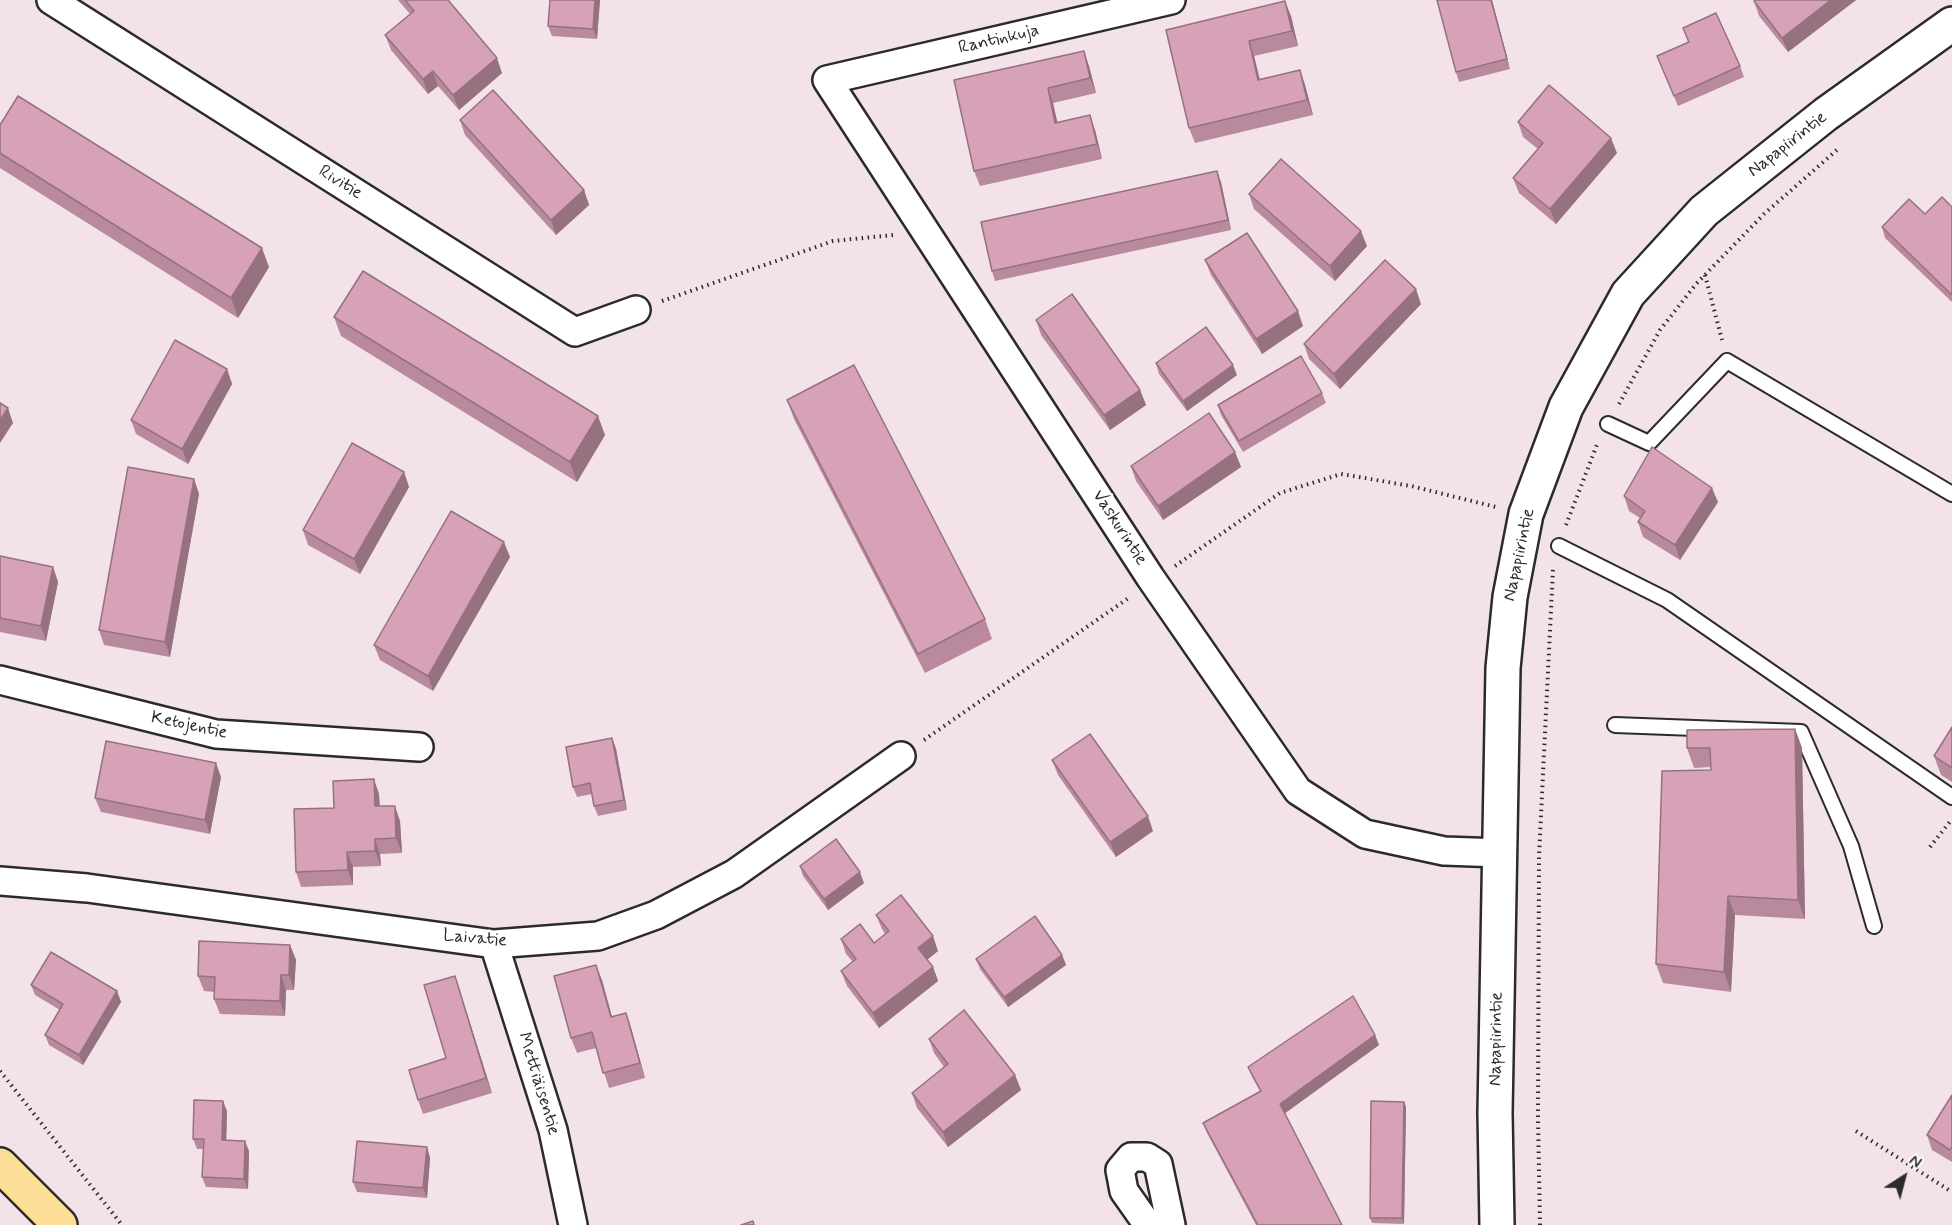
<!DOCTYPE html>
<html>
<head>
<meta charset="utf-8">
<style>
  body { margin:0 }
  #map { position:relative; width:1952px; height:1225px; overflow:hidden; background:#f3e3e9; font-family:Mynerve,sans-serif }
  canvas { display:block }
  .north { position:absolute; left:1874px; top:1147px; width:60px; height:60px; -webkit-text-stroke:4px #fff; paint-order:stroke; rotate:36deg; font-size:16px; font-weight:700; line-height:24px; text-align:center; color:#2b2b2b }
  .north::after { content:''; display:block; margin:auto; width:21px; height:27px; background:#2b2b2b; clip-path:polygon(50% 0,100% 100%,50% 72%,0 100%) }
</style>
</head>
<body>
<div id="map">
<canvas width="1952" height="1225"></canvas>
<div class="north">N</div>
</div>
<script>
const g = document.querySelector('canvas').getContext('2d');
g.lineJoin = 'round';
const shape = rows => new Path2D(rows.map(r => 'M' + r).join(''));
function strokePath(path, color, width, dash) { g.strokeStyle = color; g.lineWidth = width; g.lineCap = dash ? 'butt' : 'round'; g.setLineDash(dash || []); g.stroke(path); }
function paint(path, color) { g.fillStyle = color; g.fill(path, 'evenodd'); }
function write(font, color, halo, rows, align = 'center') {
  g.font = font + ' Mynerve,sans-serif'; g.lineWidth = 5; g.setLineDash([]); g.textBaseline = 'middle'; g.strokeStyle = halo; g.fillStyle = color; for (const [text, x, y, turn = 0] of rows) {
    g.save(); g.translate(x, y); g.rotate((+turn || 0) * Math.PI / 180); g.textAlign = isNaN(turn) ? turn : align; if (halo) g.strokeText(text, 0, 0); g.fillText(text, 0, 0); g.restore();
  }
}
const path = shape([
  [1705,275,1722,340],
  [662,301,833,241,894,235],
  [1619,404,1660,330,1696,284,1764,214,1837,150],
  [1566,525,1598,442],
  [1175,566,1280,493,1341,474,1411,486,1496,507],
  [924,740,1130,597],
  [1930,847,1952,819],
  [0,1071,122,1225],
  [1856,1131,1952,1192],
  [1540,1225,1538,1117,1539,856,1553,569]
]);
const lane = shape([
  [1608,424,1649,443,1727,361,1952,494],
  [1559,546,1667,600,1952,797],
  [1615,725,1801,732,1851,846,1874,926]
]);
const street = shape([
  [51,0,575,332,636,310],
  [1171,0,827,80,1150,577,1298,791,1365,834,1444,851,1501,853],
  [0,680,216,734,419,747],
  [0,881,87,888,494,944,598,936,656,915,734,874,901,756],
  [494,944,553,1130,573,1225],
  [1148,1225,1124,1191,1120,1170,1131,1157,1147,1157,1158,1164,1171,1225]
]);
const secondary = shape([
  [1497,1225,1495,1113,1503,668,1510,597,1526,514,1566,407,1628,294,1704,211,1826,114,1952,24]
]);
const primary = shape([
  [0,1165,60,1225]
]);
const wall = shape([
  [398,0,448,0,502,73,459,110,438,86,428,94,391,50,385,35,410,14],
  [550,0,600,0,597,39,552,36,548,26],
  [1437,0,1492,0,1510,69,1459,82,1456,72],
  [1856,0,1788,52,1759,16,1754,1],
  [1291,16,1298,46,1254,56,1260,79,1300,70,1305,85,1313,115,1195,143,1189,128,1166,30],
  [1683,28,1740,66,1744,77,1678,106,1657,56,1688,42],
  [1089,66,1096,93,1053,103,1057,122,1095,130,1102,159,980,186,974,171,954,80],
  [460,120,584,190,589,205,556,235,465,135],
  [1518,122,1617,153,1556,224,1519,193,1513,178,1538,149,1523,137],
  [0,125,269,267,238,318,0,168],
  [1221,182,1231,230,995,281,992,271],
  [1249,194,1367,246,1335,281,1254,209],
  [1952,207,1952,302,1885,238,1882,227],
  [1205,260,1303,326,1262,354,1211,275],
  [1421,304,1340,389,1309,359,1304,344],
  [334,317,605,435,577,482,341,336],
  [1036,320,1140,390,1146,405,1110,430,1041,335],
  [1156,363,1237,375,1187,411,1159,374],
  [227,369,232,384,188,464,136,434,131,420],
  [1322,393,1326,403,1243,452,1221,415,1218,405],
  [787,400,985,619,992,639,925,673,794,419],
  [1235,452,1241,467,1163,520,1136,481,1131,466],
  [404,472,409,487,360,574,308,545,303,530],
  [194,479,199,494,170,657,104,645,99,630],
  [1624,496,1718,502,1680,560,1643,537,1638,522,1640,518,1629,511],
  [0,556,53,567,58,582,46,641,0,632],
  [510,557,433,691,380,660,374,645],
  [1952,727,1952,782,1941,775,1934,756],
  [1795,729,1802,748,1805,919,1735,915,1731,992,1663,983,1656,964,1711,770,1711,767,1694,768,1687,748],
  [612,738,616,749,627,810,598,816,594,806,592,794,577,797,573,787],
  [1052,760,1153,831,1116,857,1058,775],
  [221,777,210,834,101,812,95,798],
  [379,794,380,806,400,821,402,853,380,854,381,866,353,867,353,885,301,887,296,872,334,808],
  [800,866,864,883,828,910,803,876],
  [876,915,938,951,927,960,933,967,938,981,879,1028,847,986,841,971,853,962,846,954,841,939,874,943,885,934,882,929],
  [290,945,296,960,294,990,286,990,285,1016,220,1014,214,999,215,992,204,991,198,976],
  [1062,955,1066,965,1008,1007,980,969,976,959],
  [455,976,492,1093,423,1114,418,1100,446,1058],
  [602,980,612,1017,626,1013,631,1028,645,1078,609,1088,596,1048,577,1053,571,1038],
  [31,985,117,991,121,1002,83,1065,49,1045,45,1035,60,1010,35,995],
  [1375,1035,1379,1045,1285,1113,1342,1225,1256,1225,1207,1133,1203,1123,1260,1091,1252,1077,1248,1067],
  [929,1039,1015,1075,1021,1090,948,1147,917,1108,912,1093,944,1067,934,1053],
  [1952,1095,1952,1162,1932,1150,1927,1135],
  [1404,1102,1406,1107,1404,1224,1372,1223,1370,1218],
  [227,1111,226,1140,249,1151,248,1189,206,1187,202,1177,203,1149,197,1149,193,1139],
  [427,1147,430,1158,427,1198,357,1192,353,1182]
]);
const shadedWall = shape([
  [595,0,600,0,597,39,593,29],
  [1491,0,1492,0,1510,69,1507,59],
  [1831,0,1856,0,1788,52,1782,38],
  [1285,1,1291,16,1298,46,1292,31],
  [1249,41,1254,56,1263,95,1258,80],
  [1084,51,1089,66,1096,93,1090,78],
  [497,58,502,73,459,110,453,95],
  [1300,70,1305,85,1313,115,1307,100],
  [433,71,438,86,428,94,423,79],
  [1048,88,1053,103,1061,138,1055,123],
  [1090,115,1095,130,1102,159,1097,144],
  [1611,138,1617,153,1556,224,1550,209],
  [1217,171,1221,182,1231,230,1228,220],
  [584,190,589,205,556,235,551,220],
  [1361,231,1367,246,1335,281,1330,266],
  [262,248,269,267,238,318,231,298],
  [1416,289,1421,304,1340,389,1334,374],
  [1298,311,1303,326,1262,354,1256,339],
  [1233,365,1237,375,1187,411,1183,401],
  [227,369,232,384,188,464,182,449],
  [1140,390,1146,405,1110,430,1104,415],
  [8,408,13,423,0,443,0,420],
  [598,416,605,435,577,482,570,462],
  [1235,452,1241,467,1163,520,1158,506],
  [404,472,409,487,360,574,354,559],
  [194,479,199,494,170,657,165,642],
  [1712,488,1718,502,1680,560,1675,545],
  [504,542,510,557,433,691,428,676],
  [53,567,58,582,46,641,41,626],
  [1795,729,1802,748,1805,919,1798,900],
  [612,738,616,749,627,810,624,800],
  [216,763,221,777,210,834,205,820],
  [374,779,379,794,380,821,375,806],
  [395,806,400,821,402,853,396,838],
  [1148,816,1153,831,1116,857,1110,842],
  [375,839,380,854,381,866,375,851],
  [347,852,353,867,353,885,348,870],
  [860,872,864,883,828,910,824,899],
  [1728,896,1735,915,1731,992,1724,972],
  [933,936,938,951,923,963,918,948],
  [290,945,296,960,294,990,289,975],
  [1062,955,1066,965,1008,1007,1004,997],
  [596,965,602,980,616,1032,611,1017],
  [933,967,938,981,879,1028,873,1013],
  [281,975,286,990,285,1016,280,1001],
  [455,976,460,991,492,1093,486,1078],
  [117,991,121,1002,83,1065,79,1055],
  [626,1013,631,1028,645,1078,640,1063],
  [1375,1035,1379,1045,1284,1114,1280,1104],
  [1015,1075,1021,1090,948,1147,943,1132],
  [223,1101,227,1111,226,1150,222,1140],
  [1404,1102,1406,1107,1404,1224,1402,1218],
  [245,1141,249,1151,248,1189,244,1179],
  [427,1147,430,1158,427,1198,423,1188]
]);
const building = shape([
  [405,0,448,0,497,58,453,95,433,71,423,79,385,35,414,11,405,0],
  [550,0,595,0,593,29,548,26,550,0],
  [1437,0,1491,0,1507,59,1456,72,1437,0],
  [1755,0,1831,0,1782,38,1754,1,1755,0],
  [1285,1,1292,31,1249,41,1258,80,1300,70,1307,100,1189,128,1166,30,1285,1],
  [1716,13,1740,66,1674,96,1657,56,1689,42,1683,28,1716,13],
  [1084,51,1090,78,1048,88,1055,123,1090,115,1097,144,974,171,954,80,1084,51],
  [1549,85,1611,138,1550,209,1513,178,1543,143,1518,122,1549,85],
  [493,90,584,190,551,220,460,120,493,90],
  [18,96,262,248,231,298,0,153,0,125,18,96],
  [1281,159,1361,231,1330,266,1249,194,1281,159],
  [1217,171,1228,220,992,271,981,222,1217,171],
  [1942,197,1952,207,1952,295,1882,227,1909,199,1925,214,1942,197],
  [1247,233,1298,311,1256,339,1205,260,1247,233],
  [1385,260,1416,289,1334,374,1304,344,1385,260],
  [363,271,598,416,570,462,334,317,363,271],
  [1072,294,1140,390,1104,415,1036,320,1072,294],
  [1206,327,1233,365,1183,401,1156,363,1206,327],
  [175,340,227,369,182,449,131,420,175,340],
  [1301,356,1322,393,1239,441,1218,405,1301,356],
  [854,365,985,619,918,654,787,400,854,365],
  [0,403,8,408,0,420,0,403],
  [1209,413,1235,452,1158,506,1131,466,1209,413],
  [352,443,404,472,354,559,303,530,352,443],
  [1652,447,1712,488,1675,545,1638,522,1645,511,1624,496,1652,447],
  [128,467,194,479,165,642,99,630,128,467],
  [451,511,504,542,428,676,374,645,451,511],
  [0,556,53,567,41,626,0,618,0,556],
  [1952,727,1952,768,1934,756,1952,727],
  [1795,729,1798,900,1728,896,1724,972,1656,964,1662,771,1711,770,1710,748,1687,748,1687,730,1795,729],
  [1090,734,1148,816,1110,842,1052,760,1090,734],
  [612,738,624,800,594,806,590,783,573,787,566,747,612,738],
  [106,741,216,763,205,820,95,798,106,741],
  [374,779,375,806,395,806,396,838,375,839,375,851,347,852,348,870,296,872,294,809,334,808,333,781,374,779],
  [836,839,860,872,824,899,800,866,836,839],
  [901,895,933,936,918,948,933,967,873,1013,841,971,856,959,841,939,860,924,874,943,889,931,876,915,901,895],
  [1035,916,1062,955,1004,997,976,959,1035,916],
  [199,941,290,945,289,975,281,975,280,1001,214,999,215,977,198,976,199,941],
  [51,952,117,991,79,1055,45,1035,63,1004,31,985,51,952],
  [596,965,611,1017,626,1013,640,1063,603,1073,592,1032,571,1038,554,976,596,965],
  [455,976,486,1078,418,1100,409,1070,446,1058,424,985,455,976],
  [1353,996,1375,1035,1280,1104,1342,1225,1258,1225,1203,1123,1261,1091,1248,1067,1353,996],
  [964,1010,1015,1075,943,1132,912,1093,948,1064,929,1039,964,1010],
  [1952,1095,1952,1147,1950,1150,1927,1135,1952,1095],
  [194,1100,223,1101,222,1140,245,1141,244,1179,202,1177,204,1139,193,1139,194,1100],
  [1371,1101,1404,1102,1402,1218,1370,1218,1371,1101],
  [357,1141,427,1147,423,1188,353,1182,357,1141],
  [753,1221,754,1225,741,1225,753,1221]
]);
const streetNames = [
  ["Rantinkuja",999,40,-13],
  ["Napapiirintie",1788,145,-38],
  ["Rivitie",340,183,32],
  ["Vaskurintie",1119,528,57],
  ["Napapiirintie",1520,555,-78],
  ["Ketojentie",189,726,12],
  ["Laivatie",475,939,5],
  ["Napapiirintie",1497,1039,-89],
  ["Mettiäisentie",538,1084,73]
];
strokePath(lane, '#2b2b2b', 18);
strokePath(street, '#2b2b2b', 32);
strokePath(secondary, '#2b2b2b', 38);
strokePath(primary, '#2b2b2b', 38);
strokePath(path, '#2b2b2b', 4, [1.5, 4.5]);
strokePath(lane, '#fff', 14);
strokePath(street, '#fff', 27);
strokePath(secondary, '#fff', 33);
strokePath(primary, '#fcde96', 33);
paint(wall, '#b98a9d');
paint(shadedWall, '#967180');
paint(building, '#d7a1b7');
strokePath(building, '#967180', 1.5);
write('18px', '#2b2b2b', '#fff', streetNames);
</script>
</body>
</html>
